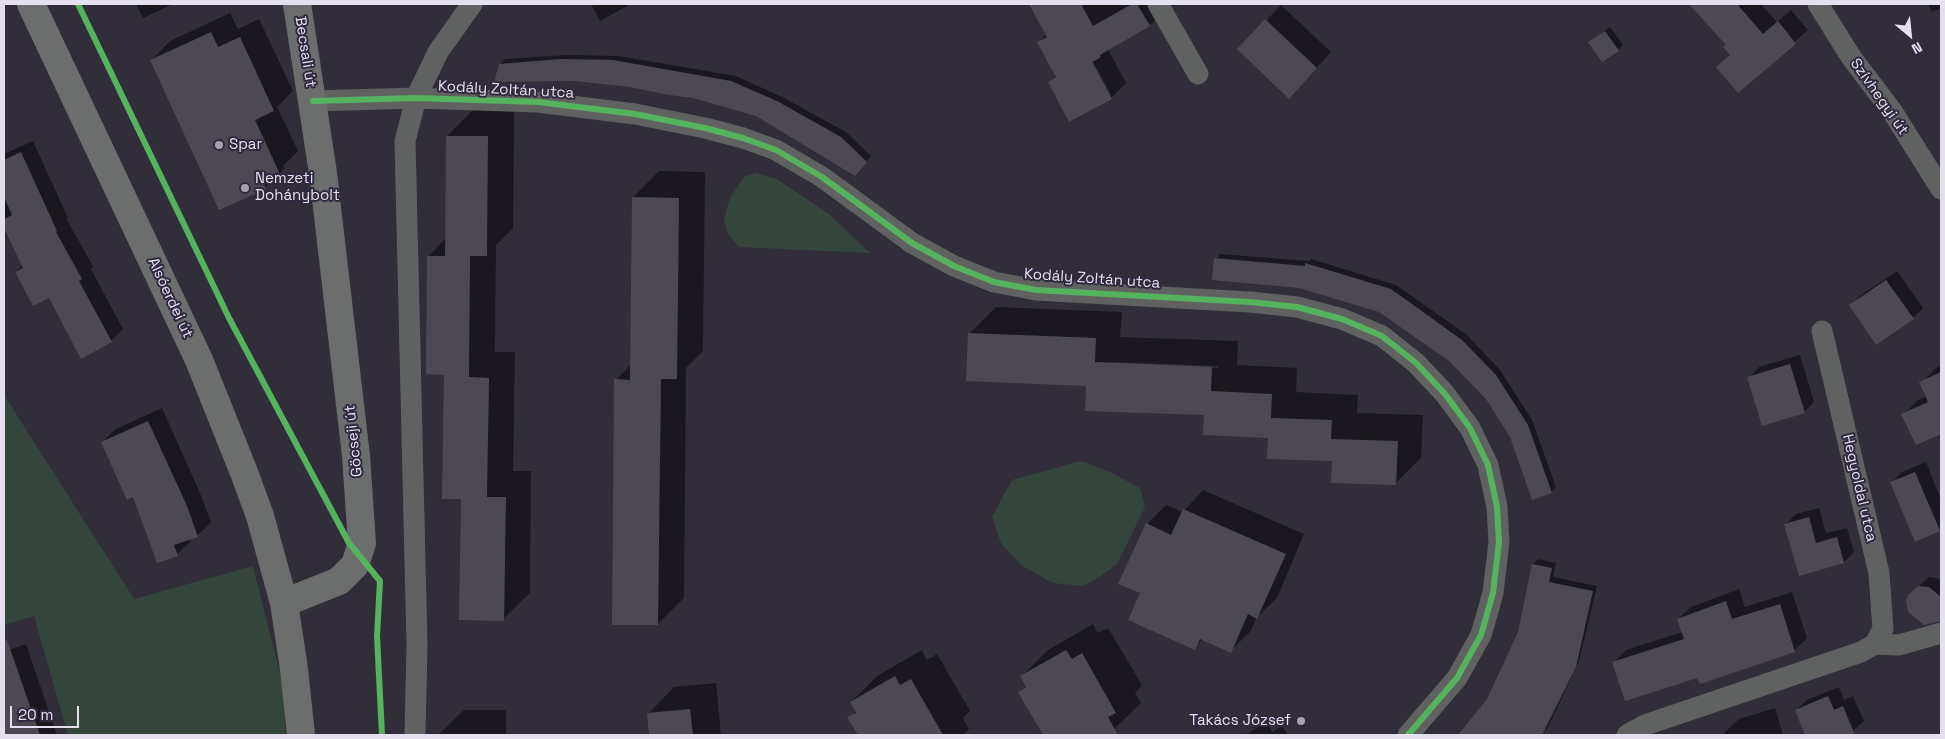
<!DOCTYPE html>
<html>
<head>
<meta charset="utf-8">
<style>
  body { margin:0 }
  #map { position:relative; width:1945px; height:739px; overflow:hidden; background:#322e39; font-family:"Space Grotesk",sans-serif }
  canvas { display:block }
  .frame { position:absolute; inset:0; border:5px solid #e5e0ee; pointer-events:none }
  .north { position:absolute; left:1885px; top:10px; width:50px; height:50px; -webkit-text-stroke:4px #31293e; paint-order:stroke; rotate:152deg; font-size:14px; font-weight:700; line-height:20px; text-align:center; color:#e5e0ee }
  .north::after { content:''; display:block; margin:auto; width:18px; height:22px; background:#e5e0ee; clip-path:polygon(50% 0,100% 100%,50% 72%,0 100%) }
  .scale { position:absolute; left:10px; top:706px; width:69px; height:22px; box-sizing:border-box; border:2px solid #e5e0ee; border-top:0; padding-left:6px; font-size:15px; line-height:18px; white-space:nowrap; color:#e5e0ee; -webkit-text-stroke:4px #31293e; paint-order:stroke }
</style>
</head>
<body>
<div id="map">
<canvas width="1945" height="739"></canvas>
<div class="frame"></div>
<div class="north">N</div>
<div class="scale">20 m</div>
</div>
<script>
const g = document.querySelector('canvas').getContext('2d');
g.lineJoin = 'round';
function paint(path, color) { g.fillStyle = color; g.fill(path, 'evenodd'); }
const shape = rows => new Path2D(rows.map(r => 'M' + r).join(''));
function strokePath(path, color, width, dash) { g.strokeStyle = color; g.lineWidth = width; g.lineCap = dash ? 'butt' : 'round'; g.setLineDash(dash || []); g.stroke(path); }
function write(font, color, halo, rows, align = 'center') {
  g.font = font + ' "Space Grotesk",sans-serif'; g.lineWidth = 4; g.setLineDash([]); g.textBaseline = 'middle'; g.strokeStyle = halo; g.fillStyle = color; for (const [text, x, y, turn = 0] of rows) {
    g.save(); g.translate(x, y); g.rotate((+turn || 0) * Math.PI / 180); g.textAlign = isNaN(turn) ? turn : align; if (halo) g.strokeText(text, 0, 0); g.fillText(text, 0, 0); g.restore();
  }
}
const green = shape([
  [756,173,777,179,830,215,870,253,739,247,728,234,724,222,726,211,730,198,745,176],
  [4,395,134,599,253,566,284,689,285,735,68,735,34,616,4,625],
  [1081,461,1110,472,1140,488,1145,507,1117,564,1098,578,1083,586,1053,583,1021,565,1001,543,992,517,1012,480]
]);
const shadow = shape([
  [136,4,173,4,143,18],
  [591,4,631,4,600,21],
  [1030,4,1160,4,1164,11,1150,25,1108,49,1126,83,1111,98,1049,82,1057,75,1039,42,1047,34],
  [1090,56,1111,95,1108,95,1088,57],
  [1691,4,1761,4,1777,22,1791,10,1808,30,1738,91,1718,67,1731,54,1727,45],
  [1928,4,1941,4,1941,8,1932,12],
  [1281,5,1331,52,1304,82,1239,49],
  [230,13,238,29,259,19,293,91,277,107,298,151,283,166,285,168,265,188,151,61,170,41],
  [1610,27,1623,45,1618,50,1595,38],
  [566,55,619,56,736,76,782,97,846,132,871,156,859,169,757,115,694,97,500,64,505,59],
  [473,110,514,110,513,228,496,245,495,352,515,352,513,471,531,471,530,593,503,619,462,498,428,257,446,238,447,136],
  [33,141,68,218,67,220,93,266,91,269,123,329,111,341,16,272,23,265,4,225,4,154],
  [659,171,705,172,703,351,686,368,684,598,658,624,616,380,631,364,633,197],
  [1220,254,1309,261,1311,259,1396,285,1467,335,1500,370,1532,420,1556,487,1551,492,1511,436,1487,399,1450,360,1379,311,1216,259],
  [1897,271,1923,308,1913,318,1850,306,1861,295],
  [996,307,1122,312,1120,337,1238,341,1237,365,1297,368,1296,392,1358,395,1357,413,1423,415,1421,458,1395,484,1205,414,1087,384,969,334],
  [1112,362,1218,366,1218,368,1112,364],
  [1800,355,1814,402,1804,412,1749,378,1759,367],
  [1941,365,1941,432,1916,444,1903,415,1918,400,1927,396,1921,383,1936,368],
  [162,408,200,493,211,522,197,536,190,538,191,541,177,554,158,562,134,495,102,442,116,429],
  [1926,462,1941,500,1941,528,1940,530,1892,482,1902,472],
  [1203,490,1304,534,1277,598,1257,617,1250,632,1230,651,1203,639,1194,648,1142,593,1147,524,1166,505,1183,512],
  [1819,508,1826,533,1847,528,1854,552,1844,562,1786,524,1796,514],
  [1538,559,1556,563,1553,577,1597,586,1579,661,1548,727,1541,735,1460,735,1488,700,1519,633,1533,564],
  [1929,577,1941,579,1940,620,1909,595],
  [1739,589,1745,607,1792,592,1807,638,1794,651,1698,676,1613,663,1626,650,1682,632,1678,619,1691,607],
  [1093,624,1098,633,1108,628,1142,685,1135,693,1141,703,1114,729,1104,735,1045,735,1020,692,1027,685,1022,676,1048,650],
  [26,644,57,735,4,735,4,652],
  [922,650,927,660,937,654,970,711,963,718,969,729,963,735,859,735,849,718,856,711,851,702,877,676],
  [716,683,721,735,650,735,648,714,674,687],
  [1839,687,1844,700,1853,696,1864,721,1853,731,1844,735,1807,735,1796,710,1807,700],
  [1775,708,1783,735,1722,735,1739,719],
  [464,710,506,710,506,735,438,735],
  [1267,722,1272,732,1282,726,1288,735,1245,735]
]);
const building = shape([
  [1029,4,1081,4,1093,26,1132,4,1137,4,1150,26,1100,55,1101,57,1092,62,1112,99,1069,122,1048,82,1056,77,1037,42,1047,37],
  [1689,4,1737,4,1763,34,1778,21,1796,44,1738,93,1716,67,1730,55,1723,47,1726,45],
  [1265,19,1317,68,1289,99,1237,49],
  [1605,31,1619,51,1602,62,1588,42],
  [211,32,218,47,240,37,274,111,255,120,279,172,262,180,266,189,219,210,150,60],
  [561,59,613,60,731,81,777,101,841,137,867,162,855,176,756,116,693,98,669,95,630,87,574,81,494,82,499,64],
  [446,136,488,136,487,256,470,256,469,377,489,378,487,497,506,497,504,621,459,620,461,499,442,499,444,375,426,374,427,256,445,256],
  [21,152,57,231,56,232,82,279,79,281,112,342,81,359,49,298,33,306,15,272,23,268,4,228,4,219,12,215,4,197,4,160],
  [632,197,679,198,677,379,661,379,658,625,612,625,614,379,630,380],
  [1214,258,1305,266,1305,263,1391,289,1462,340,1496,375,1528,425,1552,493,1532,500,1510,437,1486,399,1449,361,1379,312,1299,288,1212,280],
  [1886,280,1914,319,1876,345,1849,305],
  [968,333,1096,338,1095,362,1212,367,1211,391,1272,394,1271,418,1332,420,1331,439,1398,441,1396,485,1331,483,1332,461,1267,459,1268,438,1203,435,1204,415,1085,411,1086,386,966,381],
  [1790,364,1805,413,1762,426,1747,377],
  [1941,372,1941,434,1916,445,1901,414,1928,402,1919,382],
  [148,421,187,506,198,537,174,545,178,556,157,563,133,497,127,500,101,442],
  [1915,472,1940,531,1915,542,1890,482],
  [1183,509,1286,554,1257,619,1248,614,1231,653,1200,639,1195,650,1128,620,1140,593,1118,584,1146,523,1171,535],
  [1809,517,1816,543,1837,537,1844,563,1799,576,1784,524],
  [1532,564,1552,568,1549,582,1593,591,1576,667,1542,735,1458,735,1487,699,1518,632],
  [1918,586,1929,587,1941,597,1941,621,1924,625,1908,612,1906,601,1908,595],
  [1726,601,1732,619,1780,604,1795,652,1700,684,1697,678,1625,701,1612,662,1684,639,1677,619],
  [4,640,7,640,40,735,4,735],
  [1066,650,1072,659,1082,653,1116,713,1108,717,1118,735,1043,735,1018,692,1026,687,1020,676],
  [895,676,900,685,911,679,943,735,858,735,847,717,856,713,850,702],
  [1828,696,1834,710,1843,706,1855,735,1805,735,1795,710],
  [690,709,693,735,649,735,647,713]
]);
const street = shape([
  [1158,4,1198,74],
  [1818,4,1851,57,1892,111,1941,189],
  [313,101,416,98,538,102,635,114,705,128,743,138,776,150,822,177,912,243,954,266,994,282,1036,290,1250,302,1297,307,1342,319,1382,336,1416,363,1445,394,1470,428,1488,465,1497,507,1499,542,1493,593,1481,635,1457,678,1408,735],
  [1875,644,1899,645,1941,633],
  [415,735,417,645,405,141,416,98,438,52,472,4],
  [1627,735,1645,725,1861,652,1875,644,1883,629,1879,573,1822,331]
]);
const secondary = shape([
  [31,4,199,360,245,475,260,516,284,603,294,669,301,735],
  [284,603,339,581,355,565,362,543,356,456,323,173,297,4]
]);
const cycleway = shape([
  [78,4,229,318,349,543,380,581,377,636,382,735],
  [313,101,416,98,538,102,635,114,705,128,743,138,776,150,822,177,912,243,954,266,994,282,1036,290,1250,302,1297,307,1342,319,1382,336,1416,363,1445,394,1470,428,1488,465,1497,507,1499,542,1493,593,1481,635,1457,678,1408,735]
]);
const markers = [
  [219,145,5,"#a6a2af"],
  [245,188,5,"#a6a2af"],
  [1301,721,5,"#a6a2af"]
];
const streetNames = [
  ["Becsali út",305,52,81],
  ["Kodály Zoltán utca",506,90,3],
  ["Szívhegyi út",1879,97,55],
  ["Kodály Zoltán utca",1092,279,4],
  ["Alsóerdei út",170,298,65],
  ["Göcseji út",354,441,-96],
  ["Hegyoldal utca",1859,488,77]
];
const poiNames = [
  ["Spar",229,145],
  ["Nemzeti",255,179],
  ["Dohánybolt",255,196],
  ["Takács József",1291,721,"right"]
];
paint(green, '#34463c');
paint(shadow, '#0007');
paint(building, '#4d4952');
strokePath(street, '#606262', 21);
strokePath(secondary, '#6b6e6d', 28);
strokePath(cycleway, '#56b35d', 6);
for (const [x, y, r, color] of markers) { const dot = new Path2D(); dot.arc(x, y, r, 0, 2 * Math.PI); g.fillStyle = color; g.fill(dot); strokePath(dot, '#31293e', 2); }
write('15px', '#e5e0ee', '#31293e', streetNames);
write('15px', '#e5e0ee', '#31293e', poiNames, 'left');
</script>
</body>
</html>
